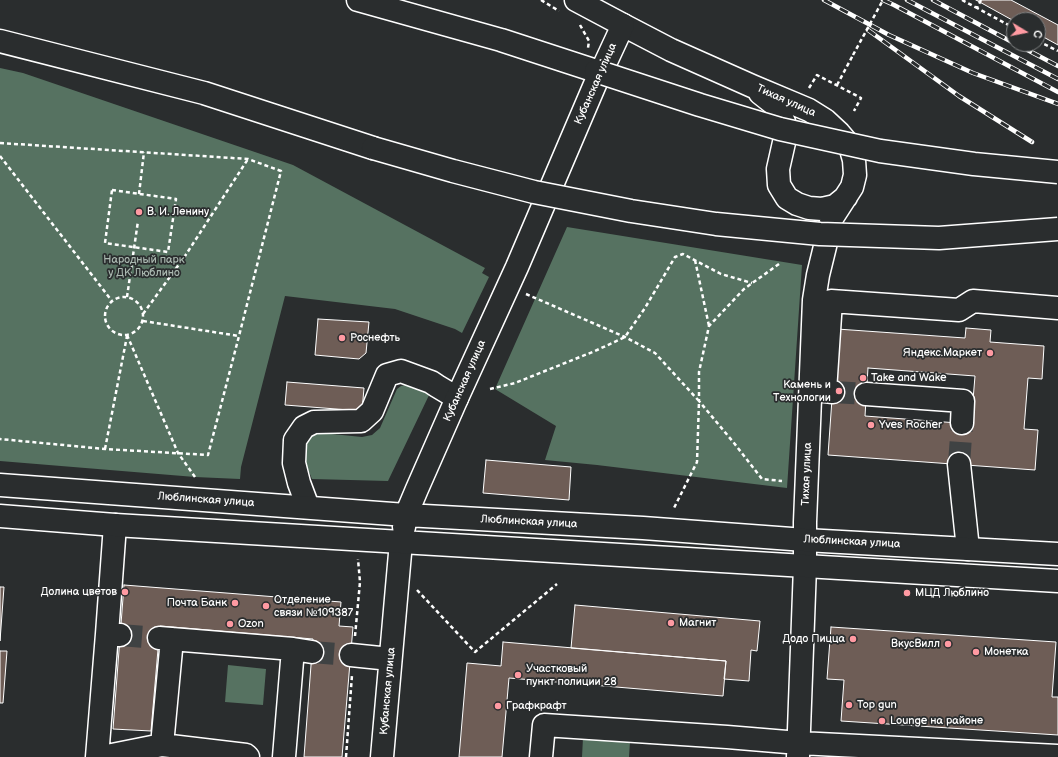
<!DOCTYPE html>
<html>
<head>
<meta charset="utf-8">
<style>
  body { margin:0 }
  #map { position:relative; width:1058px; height:757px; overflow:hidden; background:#2a2d2e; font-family:"Balsamiq Sans",sans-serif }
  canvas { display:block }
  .north { position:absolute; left:1006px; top:12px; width:40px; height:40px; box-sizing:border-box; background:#2a2d2e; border:1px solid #7f8182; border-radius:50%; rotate:100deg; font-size:11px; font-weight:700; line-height:16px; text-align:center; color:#fff }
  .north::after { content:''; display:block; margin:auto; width:14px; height:18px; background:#ff9aa2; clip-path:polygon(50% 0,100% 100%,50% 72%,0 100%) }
</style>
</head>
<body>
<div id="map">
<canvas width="1058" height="757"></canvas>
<div class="north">С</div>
</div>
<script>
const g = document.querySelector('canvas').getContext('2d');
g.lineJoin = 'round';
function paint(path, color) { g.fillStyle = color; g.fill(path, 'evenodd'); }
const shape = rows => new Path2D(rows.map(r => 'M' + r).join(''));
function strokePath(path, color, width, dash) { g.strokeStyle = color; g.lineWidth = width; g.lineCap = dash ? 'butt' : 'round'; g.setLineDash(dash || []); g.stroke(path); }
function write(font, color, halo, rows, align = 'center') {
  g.font = font + ' "Balsamiq Sans",sans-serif'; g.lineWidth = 3.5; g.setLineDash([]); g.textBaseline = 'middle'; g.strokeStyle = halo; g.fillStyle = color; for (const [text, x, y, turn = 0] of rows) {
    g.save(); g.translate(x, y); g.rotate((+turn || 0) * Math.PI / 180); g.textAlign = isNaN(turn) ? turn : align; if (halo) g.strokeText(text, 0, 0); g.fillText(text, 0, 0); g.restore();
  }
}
const green = shape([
  [0,68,23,73,293,165,485,268,482,273,489,277,462,333,455,329,395,309,285,296,241,467,240,479,195,477,0,461],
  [567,227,802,265,787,488,597,465,545,460,556,426,495,389],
  [409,384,431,391,388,481,312,479,303,457,301,442,312,432,362,437,372,435,380,428,397,389,401,386],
  [228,665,266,669,263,705,225,702],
  [583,738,630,741,629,757,582,757]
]);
const building = shape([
  [976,0,1011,0,1058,25,1058,45,1038,34,1038,20,1014,20,1014,21,976,0],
  [318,319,369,322,366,353,359,359,315,355,318,319],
  [966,328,991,330,990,342,1044,346,1042,379,1028,378,1024,429,1038,430,1035,470,828,455,837,329,965,338,966,328],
  [868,368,975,376,971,424,865,416,868,368],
  [287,382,364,388,362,411,285,405,287,382],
  [486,460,571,467,569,500,483,493,486,460],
  [124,585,341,602,339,626,353,627,342,757,304,757,313,639,160,626,151,731,113,729,124,585],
  [0,587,4,587,0,641,0,587],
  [575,605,760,621,757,651,751,650,749,681,724,679,726,661,571,648,575,605],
  [831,627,1056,642,1052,697,1058,697,1058,735,841,721,844,680,827,679,831,627],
  [503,642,726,661,723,696,509,678,502,757,459,757,467,663,501,666,503,642],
  [0,651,7,651,3,703,0,703,0,651]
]);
const minorTunnel = shape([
  [833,392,866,394],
  [959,464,962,423],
  [120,635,159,638],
  [312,652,351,655]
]);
const path = shape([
  [541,0,559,11],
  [962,0,977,8],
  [981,0,977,8,1014,28],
  [580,25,589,41,588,48],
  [1038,41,1058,51],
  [837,85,853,55],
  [809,88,817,75,861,98,854,111],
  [0,143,248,159,281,171,239,336,208,455,105,449,0,439],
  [0,156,112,301],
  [112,190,176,199,168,252,105,243,112,190],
  [139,194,144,152],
  [695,260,709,326],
  [779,264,744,289,709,326,699,372,699,401,734,443,762,479,782,481],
  [526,294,625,337,655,353,699,401,697,462,674,508],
  [127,297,138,221],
  '105 316a19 19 0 1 1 38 0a19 19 0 1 1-38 0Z',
  [143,314,185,256,248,159],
  [143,321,239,336],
  [127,335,178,453,195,477],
  [490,389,515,383,595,351,625,337,645,308,675,257,683,254,721,274,752,283],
  [105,449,127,336],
  [417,590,475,652,557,584],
  [355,636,360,582,358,559],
  [346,757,352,675]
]);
const minor = shape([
  [623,25,671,50,752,86,809,110,825,120,839,133,850,146,854,160,855,175,852,187,832,218,818,275,814,300,805,522,805,566,798,757],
  [760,93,774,104,784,122,785,138,778,169,779,185,787,198,797,204,809,208,822,209,835,206,846,197],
  [833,392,825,391,831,301,959,310,973,301,1058,308],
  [866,394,963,401,962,423],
  [959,464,968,549],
  [308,507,299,483,294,463,295,440,304,427,314,422,361,421,372,411,387,375,401,371,431,382,437,386,457,398],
  [115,525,107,634,120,635],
  [159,638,293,649,312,652],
  [351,655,390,659],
  [162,745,246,755,248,757],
  [97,757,107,634],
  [102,757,162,745,172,639],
  [284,757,293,649],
  [382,757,401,542],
  [541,757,544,725,727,737,799,743,1058,756]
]);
const major = shape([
  [358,0,501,40,596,71],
  [0,41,204,93,373,148],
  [0,485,406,515,643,528,805,540,1058,554],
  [0,516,115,525,1058,581],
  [404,527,406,515,417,489,457,398,517,267,599,75,604,66,623,25,576,0]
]);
const rail = shape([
  [824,0,889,35,973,73,1058,104],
  [883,0,894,5,1058,92],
  [907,0,1058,79],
  [933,0,1014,43],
  [868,30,959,96,1032,142],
  [1016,44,1058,66]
]);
const pathBridge = shape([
  [853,55,883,0]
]);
const majorBridge = shape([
  [596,71,700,105,780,129,880,151,974,164,1058,172],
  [373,148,453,171,534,192,631,211,716,224,820,234,939,238,1058,229]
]);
const markers = [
  [139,212,4,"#ff9aa2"],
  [342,338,4,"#ff9aa2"],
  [990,353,4,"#ff9aa2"],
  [863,378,4,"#ff9aa2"],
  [839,391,4,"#ff9aa2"],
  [871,425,4,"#ff9aa2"],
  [125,592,4,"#ff9aa2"],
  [907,593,4,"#ff9aa2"],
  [235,603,4,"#ff9aa2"],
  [266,606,4,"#ff9aa2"],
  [671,623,4,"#ff9aa2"],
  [230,624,4,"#ff9aa2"],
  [853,639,4,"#ff9aa2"],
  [948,644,4,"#ff9aa2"],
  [976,652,4,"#ff9aa2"],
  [518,675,4,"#ff9aa2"],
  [849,705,4,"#ff9aa2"],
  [498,706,4,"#ff9aa2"],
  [882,721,4,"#ff9aa2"]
];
const streetNames = [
  ["Кубанская улица",596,84,-66],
  ["Тихая улица",786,101,24],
  ["Кубанская улица",465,381,-66],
  ["Тихая улица",807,474,-88],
  ["Люблинская улица",206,500,4],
  ["Люблинская улица",529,522,3],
  ["Люблинская улица",852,542,3],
  ["Кубанская улица",388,691,-85]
];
const poiNames = [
  ["В. И. Ленину",147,212],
  ["Роснефть",350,338],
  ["Яндекс.Маркет",982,353,"right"],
  ["Take and Wake",871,378],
  ["Камень и",831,385,"right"],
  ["Технологии",831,398,"right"],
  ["Yves Rocher",879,425],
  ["Долина цветов",117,592,"right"],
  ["МЦД Люблино",915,593],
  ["Отделение",274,600],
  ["связи №109387",274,613],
  ["Почта Банк",227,603,"right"],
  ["Магнит",679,623],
  ["Ozon",238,624],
  ["Додо Пицца",845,639,"right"],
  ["ВкусВилл",940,644,"right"],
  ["Монетка",984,652],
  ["Участковый",526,669],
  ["пункт полиции 28",526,682],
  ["Top gun",857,705],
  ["Графкрафт",506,706],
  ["Lounge на районе",890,721]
];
const parkNames = [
  ["Народный парк",144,260],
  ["у ДК Люблино",144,273]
];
paint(green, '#567261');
paint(building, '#6e5d56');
strokePath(building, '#fff', 1);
strokePath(minorTunnel, '#3f4243', 22, [22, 11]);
strokePath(minor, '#fff', 25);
strokePath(major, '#fff', 25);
strokePath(path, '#fff', 2.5, [4, 3]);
strokePath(minor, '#2a2d2e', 22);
strokePath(major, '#2a2d2e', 22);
strokePath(rail, '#fff', 4.5);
strokePath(rail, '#2a2d2e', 3, [9]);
strokePath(majorBridge, '#fff', 25, []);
strokePath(pathBridge, '#fff', 2.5, [4, 3]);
strokePath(majorBridge, '#2a2d2e', 22);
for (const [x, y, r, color] of markers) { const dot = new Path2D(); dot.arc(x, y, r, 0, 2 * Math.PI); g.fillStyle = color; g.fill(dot); strokePath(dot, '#2a2d2e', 1.5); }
write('11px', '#fff', '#2a2d2e', streetNames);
write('11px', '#fff', '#2a2d2e', poiNames, 'left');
write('11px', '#aab8b0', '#2a2d2e', parkNames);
</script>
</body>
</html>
